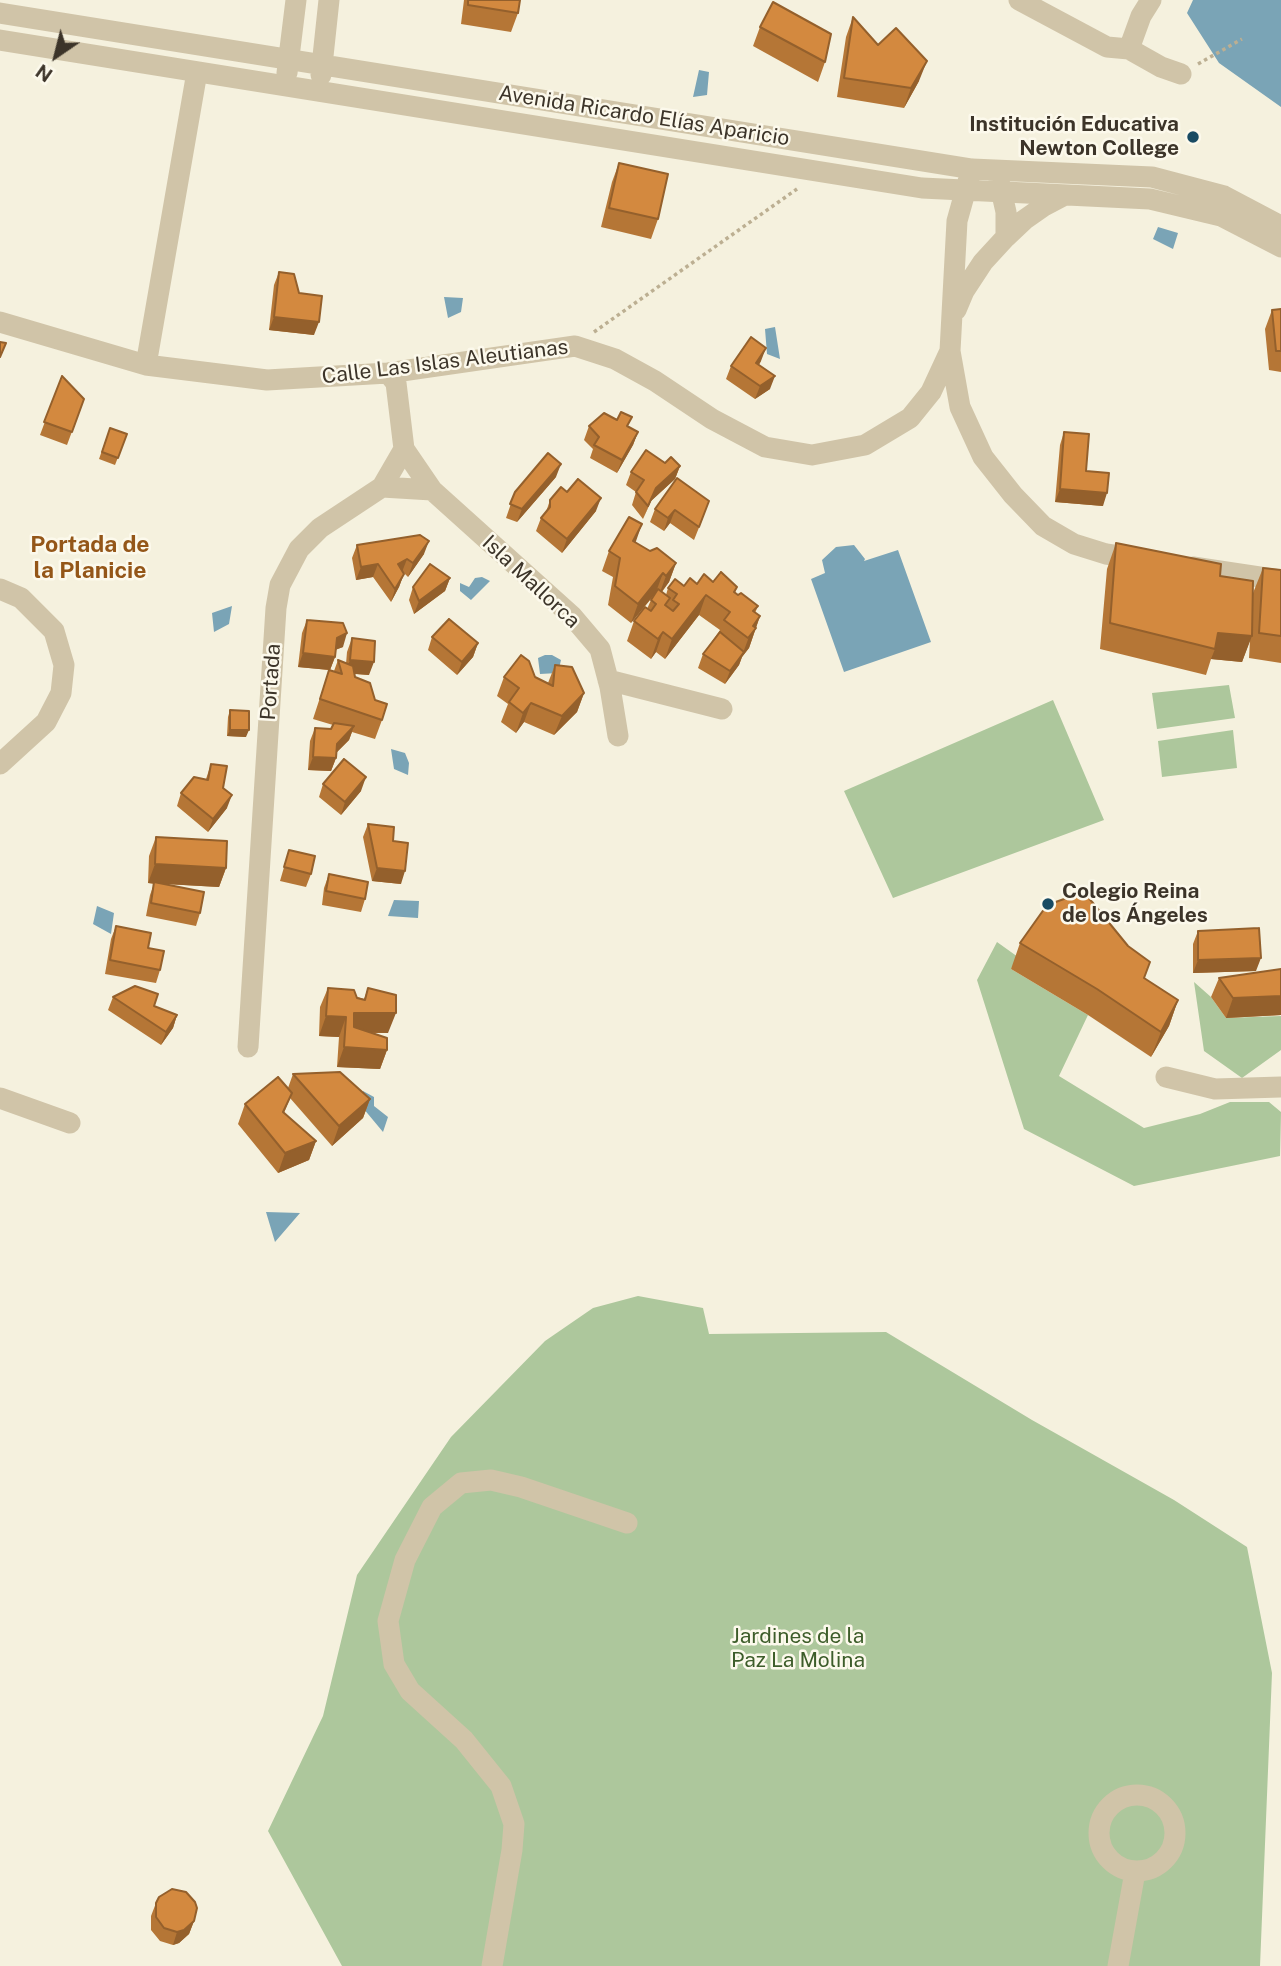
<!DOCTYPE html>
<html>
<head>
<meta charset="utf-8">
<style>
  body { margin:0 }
  #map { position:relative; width:1281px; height:1966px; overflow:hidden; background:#f5f1de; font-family:"Public Sans",sans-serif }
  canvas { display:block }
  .north { position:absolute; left:21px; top:21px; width:70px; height:70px; -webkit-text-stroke:5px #fcf9ec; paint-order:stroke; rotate:215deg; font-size:19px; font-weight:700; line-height:28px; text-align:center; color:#3c3429 }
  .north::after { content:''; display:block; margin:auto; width:24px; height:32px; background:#3c3429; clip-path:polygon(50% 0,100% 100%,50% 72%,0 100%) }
</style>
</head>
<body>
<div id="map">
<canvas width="1281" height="1966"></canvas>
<div class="north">N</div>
</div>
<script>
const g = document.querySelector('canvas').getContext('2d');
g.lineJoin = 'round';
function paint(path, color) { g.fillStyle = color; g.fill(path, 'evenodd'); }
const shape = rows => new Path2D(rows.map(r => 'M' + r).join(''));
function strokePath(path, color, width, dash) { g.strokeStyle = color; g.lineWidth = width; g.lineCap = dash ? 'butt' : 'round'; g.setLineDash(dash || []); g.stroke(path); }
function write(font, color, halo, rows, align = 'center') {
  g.font = font + ' "Public Sans",sans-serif'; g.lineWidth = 5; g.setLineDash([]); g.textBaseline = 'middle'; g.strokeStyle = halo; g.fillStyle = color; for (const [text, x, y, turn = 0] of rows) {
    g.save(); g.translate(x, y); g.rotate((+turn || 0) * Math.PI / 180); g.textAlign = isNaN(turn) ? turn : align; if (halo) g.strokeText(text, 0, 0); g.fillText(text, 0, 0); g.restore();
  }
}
const green = shape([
  [1229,685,1235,718,1157,729,1152,693],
  [1053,700,1104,820,893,898,844,791],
  [1233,730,1237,768,1162,777,1158,741],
  [997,942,1018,957,1011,969,1088,1015,1059,1076,1144,1128,1200,1114,1230,1102,1269,1102,1281,1112,1280,1156,1134,1186,1024,1129,977,980],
  [1194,982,1211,997,1226,1018,1281,1016,1281,1050,1242,1078,1204,1051],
  [638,1296,703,1308,709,1334,886,1332,1032,1420,1174,1500,1247,1547,1272,1673,1260,1966,342,1966,268,1831,323,1716,357,1575,451,1437,545,1341,593,1308]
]);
const water = shape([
  [1193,0,1281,0,1281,107,1219,63,1187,13],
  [699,70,709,72,707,95,693,97],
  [1158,227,1178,233,1173,249,1153,239],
  [444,297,463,298,461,312,448,318],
  [775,327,780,359,767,354,765,329],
  [854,545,865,559,864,561,898,550,931,642,844,672,811,579,825,573,822,560,836,547],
  [482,577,490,581,471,600,460,591,460,583,469,587,475,578],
  [232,606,229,624,214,632,212,613],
  [545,655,552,655,561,660,558,673,540,674,538,658],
  [391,749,405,753,409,763,408,775,394,769],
  [394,900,419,901,418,918,388,916],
  [97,906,114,913,111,934,93,924],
  [363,1091,374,1097,374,1106,388,1117,383,1132,358,1102],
  [266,1212,300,1213,275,1242]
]);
const path = shape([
  [1198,64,1242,39],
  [594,332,797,189]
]);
const minor = shape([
  [1019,0,1107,47,1129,49,1161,67,1181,74],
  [0,13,972,169,1152,177,1224,196,1281,226],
  [0,40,922,188,1150,199,1221,216,1281,247],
  [1129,49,1141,16,1151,0],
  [287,73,296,0],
  [321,75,329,0],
  [969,178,957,221,950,351,960,407,983,457,1013,495,1043,526,1074,544,1106,554,1140,559],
  [999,181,1006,212,1006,237],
  [956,310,964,291,983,262,1006,237,1024,220,1044,206,1063,196],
  [0,322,146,365,267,380,388,373,575,346,615,359,655,381,712,419,765,447,812,455,865,445,910,418,931,392,950,351],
  [146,365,197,72],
  [404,449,432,490,572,616,600,649,610,687,618,736],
  [382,487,432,490],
  [1193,567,1281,580],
  [0,589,21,598,54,631,64,665,61,693,46,722,0,764],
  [608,680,722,709],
  [248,1047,276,608,280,585,299,549,320,528,382,487,404,449,396,383,388,373],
  [1166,1077,1215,1089,1281,1087],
  [0,1098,70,1123],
  '1099 1833a38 38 0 1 1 76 0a38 38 0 1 1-76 0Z',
  [492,1966,512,1850,514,1824,501,1786,464,1740,410,1691,394,1664,388,1621,405,1560,432,1507,461,1483,491,1480,521,1487,627,1523],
  [1118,1966,1135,1872]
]);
const wall = shape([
  [464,0,520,0,518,13,511,32,461,24],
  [853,17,878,45,919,81,904,108,837,97,846,37],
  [760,27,825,62,818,82,753,46],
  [619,163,658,219,651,239,601,227,612,182],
  [279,272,299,293,314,335,269,330,274,285],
  [1281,309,1281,372,1269,370,1265,329,1272,310],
  [761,361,759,365,770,389,755,399,726,379,731,366],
  [62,376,84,399,67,445,40,435],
  [617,420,638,432,633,445,617,473,590,458,593,449,584,440,589,426],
  [110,428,127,434,115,465,99,459],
  [1064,432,1086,471,1103,506,1055,502,1060,445],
  [665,463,680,466,675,479,651,501,643,519,632,505,636,492,626,485,631,472],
  [556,477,517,522,506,518,515,492],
  [677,478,704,515,694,540,670,523,664,531,650,522,655,509],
  [567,492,596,511,562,553,536,531,541,518,546,512,550,500],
  [636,543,650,551,676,563,669,582,662,592,666,595,668,588,713,582,737,587,735,593,758,606,755,613,760,616,749,648,742,657,739,665,725,684,698,668,703,654,720,630,699,615,665,659,656,652,651,659,627,641,634,621,647,609,651,600,656,593,631,623,608,605,613,577,602,571,609,551],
  [1116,543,1220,576,1253,593,1263,568,1281,570,1281,663,1249,658,1250,640,1242,662,1211,659,1206,675,1100,649,1107,569],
  [357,545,424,554,408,577,404,573,399,587,391,602,373,577,356,580,352,558],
  [450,578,445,591,414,614,409,600,413,587],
  [307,620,343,647,335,650,335,657,330,670,334,671,338,660,346,664,347,652,352,638,369,675,355,674,355,677,375,700,382,720,375,739,352,732,349,740,336,753,336,758,331,771,308,770,310,741,315,728,331,729,333,725,313,719,329,670,298,667,302,633],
  [432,637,478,643,473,657,457,675,428,650],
  [555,665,584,693,577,712,554,735,524,722,516,733,501,722,508,704,497,696,504,677,535,677,548,683],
  [230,710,246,737,227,736,228,717],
  [211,764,223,788,227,808,208,832,177,806,181,793,206,779],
  [323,784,361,791,341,815,319,797],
  [368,824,393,841,401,884,372,881,363,837],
  [156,837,226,868,219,887,165,884,200,913,196,926,146,916,150,895,154,884,148,883,149,856],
  [289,850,311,874,306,887,280,881],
  [329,874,365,899,361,912,322,905,324,888],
  [116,926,148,948,160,970,156,983,105,974,111,939],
  [1198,931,1256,971,1193,973,1193,944],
  [1020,943,1144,978,1178,1000,1169,1026,1151,1057,1088,1015,1011,969],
  [1281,969,1281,1015,1226,1018,1211,997,1219,978],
  [328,988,364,999,368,988,388,1033,371,1033,387,1050,380,1069,337,1067,339,1037,319,1036,320,1007],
  [113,997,154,1006,177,1015,173,1028,161,1045,108,1010],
  [293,1074,370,1099,363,1118,332,1146,290,1098,284,1113,316,1141,309,1160,278,1173,238,1124,245,1104,288,1088],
  [156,1903,194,1921,189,1934,179,1943,173,1945,160,1941,151,1930,151,1916]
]);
const shadedWall = shape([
  [927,61,919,81,904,108,911,88],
  [274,317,319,322,314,335,269,330],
  [766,348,761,361,751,376,756,363],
  [775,376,770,389,755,399,760,386],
  [638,432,633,445,617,473,622,460],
  [561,464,556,477,517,522,522,509],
  [680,466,675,479,651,501,643,519,656,488],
  [1060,489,1107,493,1103,506,1055,502],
  [601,498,596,511,562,553,567,539],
  [675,510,670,523,664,531,668,518],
  [642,524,635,544,633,541],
  [429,541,424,554,408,577,413,563],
  [407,559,402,572,398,564],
  [676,563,669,582,659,595,666,576],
  [378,564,373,577,356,580,361,567],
  [663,573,656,592,631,623,638,604],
  [404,574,399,587,391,602,395,589],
  [450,578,445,591,414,614,419,601],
  [706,595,699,615,665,659,672,639],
  [760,616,749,648,742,657,739,665,725,684,730,671,743,653,753,626],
  [663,632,656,652,651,659,658,639],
  [347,633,343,647,332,651,337,638],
  [1218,633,1252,636,1242,662,1211,659,1215,649],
  [478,643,473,657,457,675,462,662],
  [303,653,335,657,330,670,298,667],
  [350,660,374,662,369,675,345,673],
  [584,693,577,712,554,735,562,716],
  [531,703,524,722,516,733,523,713],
  [354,726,349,740,332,757,337,744],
  [230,730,249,730,246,737,227,736],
  [313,757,336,758,331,771,308,770],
  [366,777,361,791,341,815,345,802],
  [232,795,227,808,208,832,213,819],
  [155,864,226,868,219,887,148,883],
  [377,868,405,871,401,884,372,881],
  [1261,958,1256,971,1193,973,1198,960],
  [1281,996,1281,1015,1226,1018,1233,998],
  [1178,1000,1169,1026,1151,1057,1161,1032],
  [354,1013,396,1013,388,1033,347,1032],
  [177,1015,173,1028,161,1045,166,1032],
  [326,1016,346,1017,339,1037,319,1036],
  [344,1047,387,1050,380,1069,337,1067],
  [370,1099,363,1118,332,1146,339,1126],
  [316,1141,309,1160,278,1173,285,1153],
  [194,1921,189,1934,179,1943,173,1945,177,1932]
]);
const building = shape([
  [468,0,520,0,518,13,468,5,468,0],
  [773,2,831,34,825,62,760,27,773,2],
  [853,17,878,45,896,28,927,61,911,88,844,78,853,17],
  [619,163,668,174,658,219,609,208,619,163],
  [279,272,294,274,299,293,322,296,319,322,274,317,279,272],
  [1281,309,1281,351,1276,351,1272,310,1281,309],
  [751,337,766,348,756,363,775,376,760,386,731,366,751,337],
  [0,342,6,343,0,357,0,342],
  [62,376,84,399,72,432,44,422,62,376],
  [621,412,632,417,627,426,638,432,622,460,594,445,599,437,589,426,604,413,617,420,621,412],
  [110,428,127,434,118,458,102,452,110,428],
  [1064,432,1089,434,1086,471,1109,473,1107,493,1060,489,1064,432],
  [646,450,665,463,671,457,680,466,656,488,648,506,636,492,644,480,631,472,646,450],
  [548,453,561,464,522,509,510,504,515,492,548,453],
  [677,478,709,501,699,527,675,510,668,518,655,509,677,478],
  [578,479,601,498,567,539,541,518,550,507,550,500,561,487,567,492,578,479],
  [629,517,642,524,633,541,650,551,657,548,676,563,666,576,663,573,638,604,615,586,620,558,609,551,629,517],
  [420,535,429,541,413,563,407,559,398,564,404,574,395,589,378,564,361,567,357,545,420,535],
  [1116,543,1221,564,1220,576,1253,581,1252,636,1218,633,1215,649,1110,623,1116,543],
  [430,564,450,578,419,601,413,587,430,564],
  [1263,568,1281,570,1281,636,1259,633,1263,568],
  [721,572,737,587,734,592,738,595,741,593,758,606,753,611,760,616,753,626,756,628,748,638,724,620,730,612,706,595,672,639,663,632,658,639,634,621,645,607,651,611,656,604,651,600,658,589,670,598,665,605,673,611,679,604,673,600,677,594,668,588,675,579,684,586,690,578,697,584,704,574,713,582,721,572],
  [449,619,478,643,462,662,432,637,449,619],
  [307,620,343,623,347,633,337,638,335,657,303,653,307,620],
  [720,632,744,652,730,671,703,654,720,632],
  [352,638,375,641,374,662,350,660,352,638],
  [521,655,529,661,535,677,553,686,555,665,572,667,584,693,562,716,531,703,523,713,509,702,519,688,504,677,521,655],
  [338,660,353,666,355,677,370,683,375,700,387,704,382,720,320,699,329,670,342,674,338,660],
  [230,710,249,711,249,730,230,730,230,710],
  [334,723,354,726,337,744,336,758,313,757,315,728,331,729,334,723],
  [344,759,366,777,345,802,323,784,344,759],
  [211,764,227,766,223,788,232,795,213,819,181,793,194,777,208,780,211,764],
  [368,824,394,827,393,841,408,843,405,871,377,868,368,824],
  [156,837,227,841,226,868,155,864,156,837],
  [289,850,315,856,311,874,284,867,289,850],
  [329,874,368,882,365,899,326,891,329,874],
  [154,882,204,892,200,913,151,903,154,882],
  [1084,892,1128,946,1150,962,1144,978,1178,1000,1161,1032,1097,989,1020,943,1047,905,1084,892],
  [116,926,151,933,148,948,164,951,160,970,110,960,116,926],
  [1259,928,1261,958,1198,960,1198,931,1259,928],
  [1281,969,1281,996,1233,998,1219,978,1281,969],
  [135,986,158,994,154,1006,177,1015,166,1032,113,997,135,986],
  [328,988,354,990,357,998,365,1000,368,988,396,995,396,1013,354,1013,354,1027,387,1038,387,1050,344,1047,346,1017,326,1016,328,988],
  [340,1072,370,1099,339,1126,293,1074,340,1072],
  [278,1077,292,1093,283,1112,316,1141,285,1153,245,1104,278,1077],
  [172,1889,186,1892,195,1902,197,1908,194,1921,184,1930,177,1932,164,1928,156,1917,156,1903,159,1897,172,1889]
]);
const markers = [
  [1193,137,7,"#194b63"],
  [1048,904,7,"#194b63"]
];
const streetNames = [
  ["Avenida Ricardo Elías Aparicio",644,116,9],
  ["Calle Las Islas Aleutianas",445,362,-7],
  ["Isla Mallorca",531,582,43],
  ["Portada",271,682,-86]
];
const poiNames = [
  ["Institución Educativa",1179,125],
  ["Newton College",1179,149],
  ["Colegio Reina",1062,892,"left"],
  ["de los Ángeles",1062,916,"left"]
];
const parkNames = [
  ["Jardines de la",798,1637],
  ["Paz La Molina",798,1661]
];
const neighbourhoodNames = [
  ["Portada de",90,545],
  ["la Planicie",90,571]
];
paint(green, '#adc79c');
paint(water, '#7aa4b6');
strokePath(path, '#bcaf92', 3.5, [3.5, 3.5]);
strokePath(minor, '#d0c4a8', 21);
paint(wall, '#b57636');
paint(shadedWall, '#94602c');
paint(building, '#d3893f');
strokePath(building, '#94602c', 2);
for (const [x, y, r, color] of markers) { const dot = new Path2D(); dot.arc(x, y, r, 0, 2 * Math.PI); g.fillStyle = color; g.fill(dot); strokePath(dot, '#fcf9ec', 2.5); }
write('21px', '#3c3429', '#fcf9ec', streetNames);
write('bold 21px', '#3c3429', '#fcf9ec', poiNames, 'right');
write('21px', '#3d5d2a', '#fcf9ec', parkNames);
write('bold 23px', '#945618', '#fcf9ec', neighbourhoodNames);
</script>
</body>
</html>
